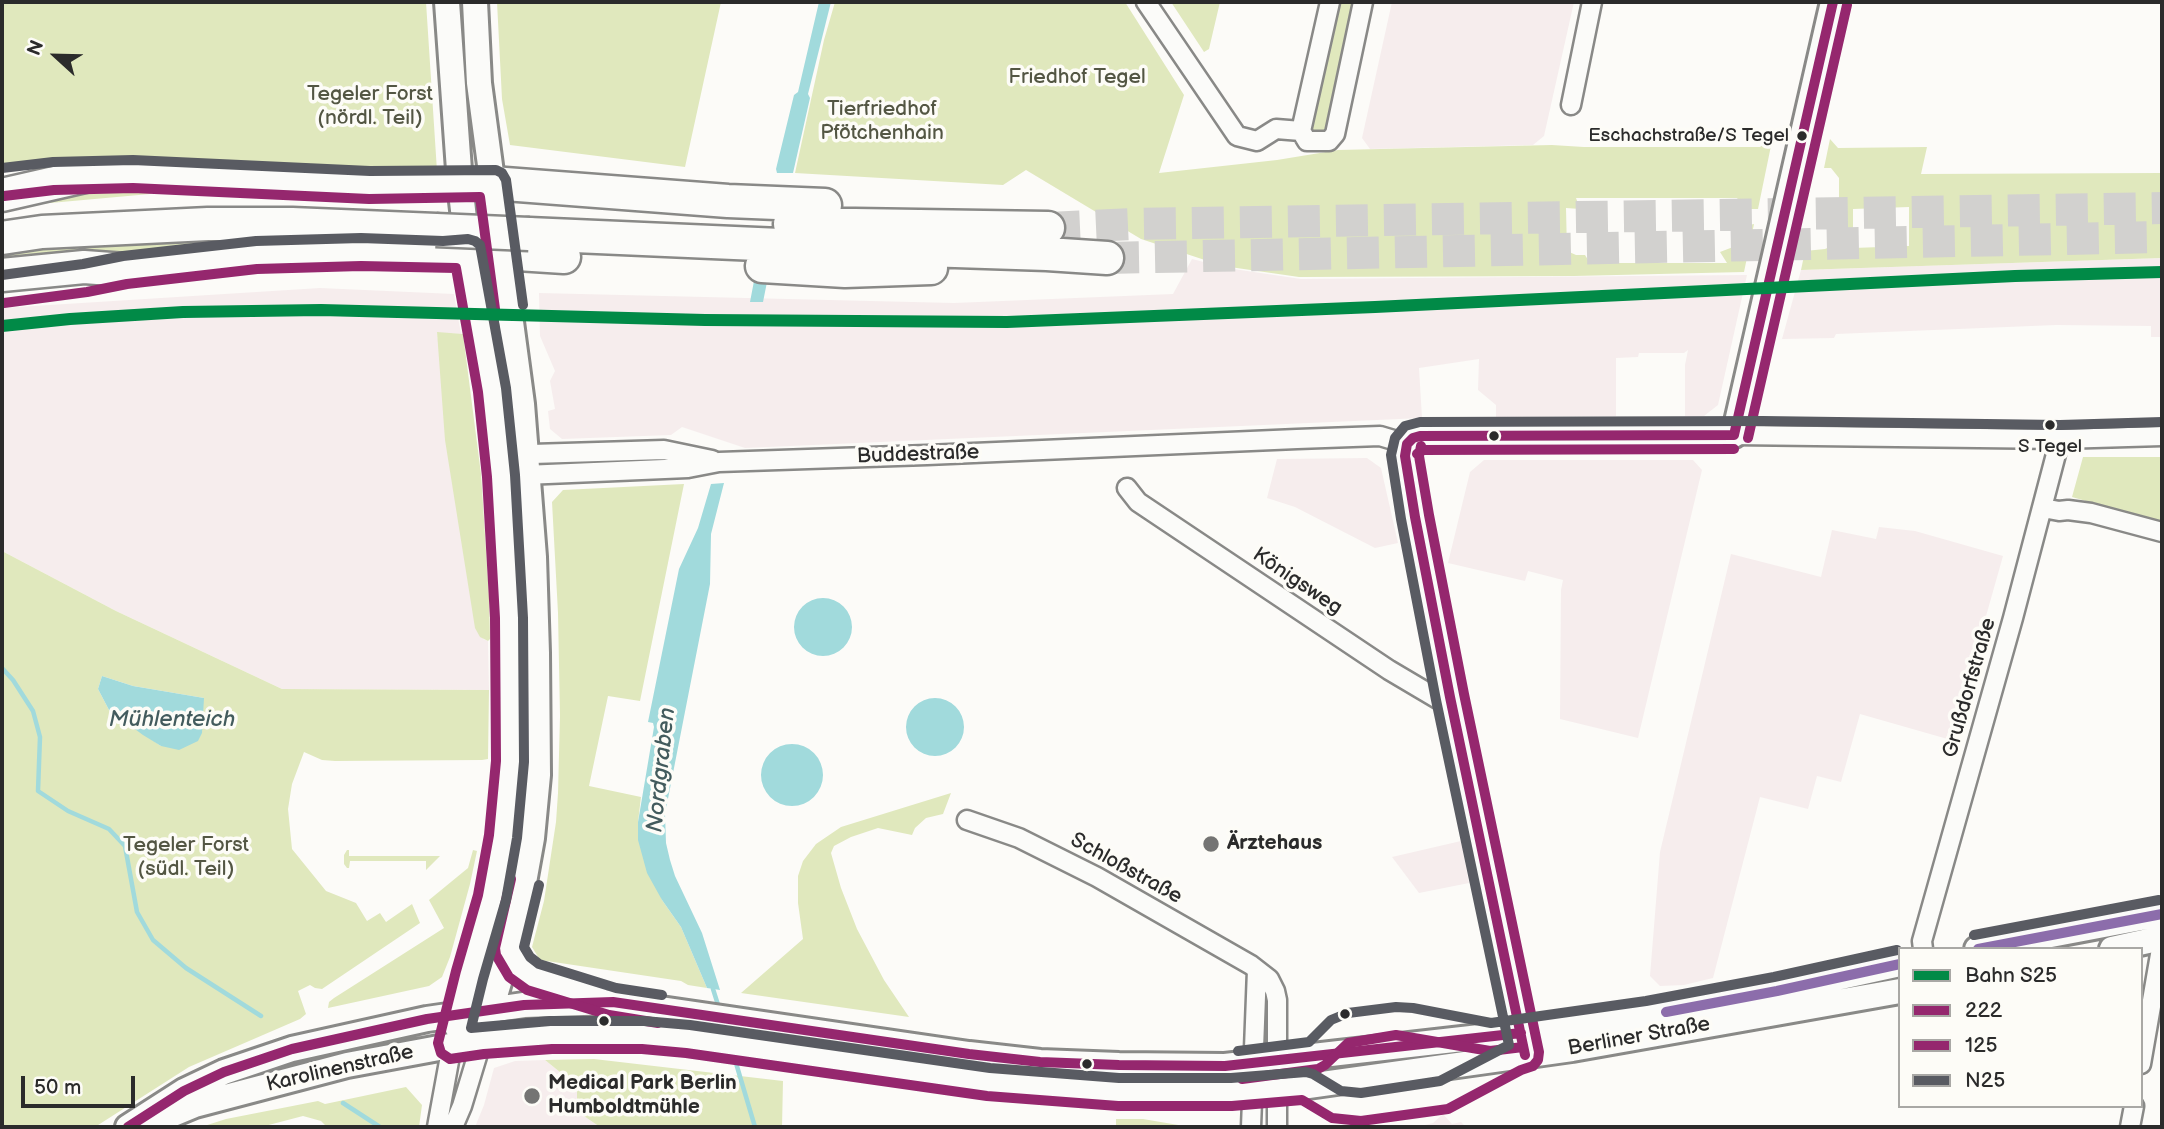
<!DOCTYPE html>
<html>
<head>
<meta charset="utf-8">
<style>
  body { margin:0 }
  #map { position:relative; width:2164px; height:1129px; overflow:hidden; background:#fcfbf8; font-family:"Balsamiq Sans",sans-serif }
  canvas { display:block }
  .frame { position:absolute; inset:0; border:4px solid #2b2b2b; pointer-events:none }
  .legend { position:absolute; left:1898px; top:947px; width:245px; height:161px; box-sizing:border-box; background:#fdfcf7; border:2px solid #a9a8a5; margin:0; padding:9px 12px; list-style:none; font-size:21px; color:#2b2b2b }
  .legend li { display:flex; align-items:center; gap:14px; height:35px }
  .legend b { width:35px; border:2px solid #a9a8a5 }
  .north { position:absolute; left:21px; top:21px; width:70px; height:70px; -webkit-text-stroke:5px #fdfcf7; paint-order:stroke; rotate:292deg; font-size:19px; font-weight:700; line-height:28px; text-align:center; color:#2b2b2b }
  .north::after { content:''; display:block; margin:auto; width:24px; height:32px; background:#2b2b2b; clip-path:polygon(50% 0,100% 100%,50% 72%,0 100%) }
  .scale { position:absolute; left:21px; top:1076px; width:114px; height:32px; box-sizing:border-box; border:4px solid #2b2b2b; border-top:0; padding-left:9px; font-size:21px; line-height:24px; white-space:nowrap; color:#2b2b2b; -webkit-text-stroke:5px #fdfcf7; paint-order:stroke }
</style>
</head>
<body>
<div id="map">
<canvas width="2164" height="1129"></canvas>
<div class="frame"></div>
<ul class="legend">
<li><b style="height:9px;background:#018a47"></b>Bahn S25</li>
<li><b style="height:9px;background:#95276e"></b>222</li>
<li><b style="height:9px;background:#95276e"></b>125</li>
<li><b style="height:9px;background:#595b62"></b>N25</li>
</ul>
<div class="north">N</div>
<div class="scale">50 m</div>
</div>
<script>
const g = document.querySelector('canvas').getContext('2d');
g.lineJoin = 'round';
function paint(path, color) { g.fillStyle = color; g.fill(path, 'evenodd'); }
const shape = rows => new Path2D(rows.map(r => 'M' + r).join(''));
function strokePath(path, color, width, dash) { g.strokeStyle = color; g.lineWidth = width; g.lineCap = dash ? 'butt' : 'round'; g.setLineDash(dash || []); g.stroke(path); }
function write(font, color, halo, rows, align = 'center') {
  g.font = font + ' "Balsamiq Sans",sans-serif'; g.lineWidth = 7; g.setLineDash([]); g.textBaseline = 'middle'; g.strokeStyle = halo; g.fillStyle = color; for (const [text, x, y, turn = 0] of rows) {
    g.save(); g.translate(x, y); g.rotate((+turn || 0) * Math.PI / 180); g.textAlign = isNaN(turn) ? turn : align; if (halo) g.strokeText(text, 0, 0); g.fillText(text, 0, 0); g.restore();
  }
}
const built = shape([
  [1392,2,1574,2,1544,136,1533,145,1370,149,1362,138],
  [2162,258,2162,337,2151,337,2151,326,2056,325,1836,334,1834,338,1782,339,1801,270],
  [1192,259,1227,268,1301,279,1747,275,1718,405,1704,416,1685,416,1685,365,1688,350,1684,353,1639,353,1638,357,1616,358,1616,416,1496,417,1496,405,1478,390,1479,359,1419,368,1422,418,745,448,682,427,671,435,562,439,550,429,548,411,555,409,550,381,555,371,540,336,539,293,954,303,1173,294],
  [320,288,454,294,461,334,437,333,483,639,488,641,489,690,282,689,116,611,2,551,2,308],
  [1367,458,1381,468,1398,543,1375,548,1295,507,1267,498,1277,459],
  [1484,460,1693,460,1702,470,1638,738,1560,719,1561,590,1563,580,1528,571,1525,581,1448,563,1470,472],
  [1879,527,1915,531,2003,556,1951,740,1860,714,1841,782,1817,776,1808,809,1760,797,1713,978,1684,985,1660,986,1650,976,1660,852,1731,554,1821,577,1832,530,1876,539],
  [1461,841,1469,883,1419,893,1392,857],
  [545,1060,571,1081,577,1091,578,1102,575,1110,600,1127,475,1127,484,1105,494,1068,515,1061],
  [1443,1114,1452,1124,1461,1122,1466,1127,1417,1127,1433,1123]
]);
const green = shape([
  [2,2,426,2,437,171,137,159,2,166],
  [460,2,467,2,479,149,469,150],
  [497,2,721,2,685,167,510,145,502,99],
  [835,2,1125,2,1184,95,1159,173,1277,160,1338,150,1552,145,1584,147,1760,147,1773,136,1758,209,1745,209,1737,198,1576,198,1580,209,1566,208,1567,251,1576,255,1585,255,1590,263,1727,263,1720,252,1733,247,1745,226,1754,224,1744,272,1574,276,1299,277,1223,266,1141,239,1026,170,1003,185,795,173,824,40],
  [1171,2,1220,2,1209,49,1204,52],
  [1341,2,1355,2,1326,135,1310,132,1319,99],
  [1830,139,1838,148,1927,147,1921,174,2162,173,2162,258,1801,270,1805,251,1825,249,1834,245,1839,236,1839,178,1831,168,1824,168],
  [1909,207,1909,246,1853,248,1853,209],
  [125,184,268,191,154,192,150,194,17,206,89,187],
  [265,236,342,242,81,264,2,265,2,249],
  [483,287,494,287,512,396,507,397,497,367],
  [437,332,463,334,481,474,489,596,490,639,488,641,480,637,475,628,445,440],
  [2083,457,2162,457,2162,523,2072,497],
  [684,484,640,701,608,696,589,786,641,797,638,822,662,900,681,927,707,988,688,985,681,981,540,960,532,947,544,901,556,822,558,793,560,716,558,613,552,502,563,490],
  [522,499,529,625,517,625,511,500],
  [2,551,116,611,282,689,489,690,488,759,482,760,335,761,322,760,304,752,292,784,288,809,292,849,326,891,356,903,367,921,380,913,386,922,412,904,420,923,322,989,315,988,310,985,298,991,306,1014,300,1019,189,1067,95,1127,2,1127],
  [102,676,133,686,204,698,161,746,109,710,98,689],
  [519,736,526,736,527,796,523,797,518,794],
  [951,793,943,814,926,818,915,828,912,835,878,828,851,837,834,846,831,853,841,888,857,929,884,980,909,1017,741,993,803,939,798,903,798,876,803,861,816,844,841,827],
  [520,815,524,816,515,889,487,980,478,980,517,816],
  [347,850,349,850,349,856,440,856,426,870,426,861,350,861,349,868,347,868,344,864,344,855],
  [473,850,477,851,470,884,450,957,442,977,429,986,328,1008,329,1002,334,998,444,928,429,900,468,868],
  [534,1012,621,1014,707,1026,709,1031,656,1025,621,1023,514,1026,517,1015],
  [1506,1044,1510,1045,1298,1076,1298,1071],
  [887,1053,1226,1076,1226,1080,1141,1082,979,1070,887,1055],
  [594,1059,783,1081,782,1127,600,1127,575,1110,577,1102,577,1090,571,1081,545,1060],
  [406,1087,422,1105,419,1127,327,1127,321,1121,303,1116,261,1127,201,1127,226,1119,318,1101,325,1104],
  [1116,1119,1143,1119,1190,1127,1116,1127]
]);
const water = shape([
  [819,2,831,2,808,94,810,98,793,173,777,173,776,169,794,95,798,92],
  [754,281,767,282,763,302,750,302],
  [724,483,711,534,710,584,665,814,666,843,670,860,675,876,702,933,720,990,707,988,681,927,662,900,647,873,638,840,638,822,654,727,653,723,648,722,679,569,698,528,711,484],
  '794 627a29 29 0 1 1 58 0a29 29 0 1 1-58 0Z',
  [102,676,133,686,204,698,202,733,198,741,179,750,161,746,143,735,109,710,98,689],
  '906 727a29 29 0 1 1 58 0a29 29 0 1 1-58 0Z',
  '761 775a31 31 0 1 1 62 0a31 31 0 1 1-62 0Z'
]);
const stream = shape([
  [2,668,13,680,33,711,40,737,38,791,68,811,109,829,125,846,137,912,153,940,186,968,261,1016],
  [713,989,719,1008],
  [733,1053,755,1127],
  [343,1103,380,1127]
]);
const highwayTunnel = shape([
  [1048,228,1134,224,2162,208],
  [1107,258,2162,237]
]);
const street = shape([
  [1146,2,1237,136,1257,141,1276,129,1301,131],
  [1330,2,1301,131,1307,141,1329,141,1335,134,1363,2],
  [1571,105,1592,2],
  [1734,435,2060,439,2162,436],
  [499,455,664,450,712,460],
  [501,476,688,468,719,462,927,455,1297,439,1380,436,1407,444],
  [1127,488,1138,502,1389,670,1438,699,1450,697],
  [2043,508,2059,511,2068,510,2091,513,2162,532],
  [967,820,1019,838,1097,877,1251,965,1269,979,1275,991,1277,1000,1277,1127],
  [1923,949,1922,941,2013,618,2060,439],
  [2141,1064,2162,943],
  [437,1127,452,1045],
  [453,1127,462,1106,482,1040],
  [1251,1127,1257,970],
  [2130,1127,2134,1106]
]);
const secondary = shape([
  [447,2,460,184,468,253,492,390,499,455,507,555,510,677,510,762,503,837,492,898,469,975,457,1027],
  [475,2,479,83,522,404,534,557,537,653,538,775,532,838,517,921,487,1023],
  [66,176,133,174,370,185,474,184],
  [108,274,256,255,361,252,443,255,484,253],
  [509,949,518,966,527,974,596,996],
  [1977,949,2162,914],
  [2112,949,2162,938],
  [1524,1048,1450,697,1415,517,1405,456,1407,444,1413,438,1420,436,1734,435,1833,2],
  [161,1119,195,1105,347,1065,482,1040,551,1035,604,1034,688,1039,988,1082,1136,1093,1232,1092,1294,1088,1572,1049,1900,991],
  [128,1127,184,1091,224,1072,292,1049,427,1019,524,1005,613,1002,969,1054,1040,1062,1119,1065,1225,1066,1594,1024,1777,991,1900,964]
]);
const highway = shape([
  [492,183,728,201,825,205],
  [2,195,85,176],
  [790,224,1048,228],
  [529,234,803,246,1047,254,1107,258],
  [2,238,42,232,208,224,292,224,436,230],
  [502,253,564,257],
  [762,266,845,271,931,268],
  [2,275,84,267,125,270]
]);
const highwayBridge = shape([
  [436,230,529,234]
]);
const bus1 = shape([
  [1734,435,1833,2],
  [1407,444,1405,456,1415,517,1450,697,1525,1055],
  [1407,444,1413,438,1420,436,1734,435],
  [128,1127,184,1091,224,1072,292,1049,427,1019,524,1005,613,1002,969,1054,1040,1062,1119,1065,1225,1066,1521,1033]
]);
const bus2 = shape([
  [4,196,54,190,133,188,369,199,480,197,495,309],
  [4,303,87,292,127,284,257,269,361,266,456,268,478,392,487,477,495,618,496,761,489,835,478,895,456,971,438,1043,441,1053,450,1059,484,1054,552,1049,642,1049,686,1053,987,1096,1118,1106,1232,1106,1302,1100,1332,1118,1361,1121,1448,1109,1521,1070,1533,1066,1538,1060,1539,1052,1464,694,1429,515,1419,456,1421,446],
  [1748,438,1847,5],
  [1417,454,1422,450,1734,449],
  [511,879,495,948,496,955,509,977,527,990,609,1015,658,1023],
  [1242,1079,1318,1069,1325,1065,1348,1043,1396,1035,1490,1051,1523,1047]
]);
const bus3 = shape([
  [2,168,53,162,133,160,370,171,496,170,502,173,506,180,523,305],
  [2,275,83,264,123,256,256,241,361,238,443,241,468,239,475,241,480,245,506,388,515,475,523,618,524,762,517,838,506,900,483,979,471,1028,550,1021,644,1021,690,1025,990,1068,1119,1078,1231,1078,1306,1072,1313,1074,1341,1091,1361,1093,1440,1081,1509,1045,1436,700,1401,519,1391,455,1395,438,1405,426,1420,422,1763,421,2060,425,2162,422],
  [539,885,524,947,530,957,539,964,616,988,662,995],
  [1974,935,2159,900],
  [1238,1051,1309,1042,1331,1020,1348,1013,1396,1007,1413,1008,1491,1023,1646,1001,1774,977,1897,950]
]);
const bus4 = shape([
  [1978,949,2162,914],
  [1666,1012,1777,991,1900,964]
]);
const rail1 = shape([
  [2,326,70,319,183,312,321,310,705,320,1007,322,1375,307,2015,276,2162,272]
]);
const markers = [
  [1802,136,6,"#2b2b2b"],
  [2050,425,6,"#2b2b2b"],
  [1494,436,6,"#2b2b2b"],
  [1211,844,9,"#747473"],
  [1345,1014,6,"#2b2b2b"],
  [604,1021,6,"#2b2b2b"],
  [1087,1064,6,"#2b2b2b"],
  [532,1096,9,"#747473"]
];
const busNames = [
  ["Eschachstraße/S Tegel",1789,136],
  ["S Tegel",2050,447,"center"]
];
const parkNames = [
  ["Friedhof Tegel",1077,78],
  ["Tegeler Forst",370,95],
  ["(nördl. Teil)",370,119],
  ["Tierfriedhof",882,110],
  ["Pfötchenhain",882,134],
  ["Tegeler Forst",186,846],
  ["(südl. Teil)",186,870]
];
const streetNames = [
  ["Buddestraße",918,455,-2],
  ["Königsweg",1297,582,34],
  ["Grußdorfstraße",1970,688,-74],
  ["Schloßstraße",1126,869,29],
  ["Berliner Straße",1639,1037,-10],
  ["Karolinenstraße",340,1069,-13]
];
const poiNames = [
  ["Ärztehaus",1227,844],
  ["Medical Park Berlin",548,1084],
  ["Humboldtmühle",548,1108]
];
const waterNames = [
  ["Mühlenteich",172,720],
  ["Nordgraben",662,770,-84]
];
paint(built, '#f6eded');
paint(green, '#e0e8bd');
paint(water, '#a1dadc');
strokePath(stream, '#a1dadc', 4.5);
strokePath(highwayTunnel, '#d2d1cf', 32, [32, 16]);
strokePath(street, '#898987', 23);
strokePath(secondary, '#898987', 30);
strokePath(highway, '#898987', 37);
strokePath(street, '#fbfbf9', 18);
strokePath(secondary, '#fbfbf9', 24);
strokePath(highway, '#fbfbf9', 32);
strokePath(highwayBridge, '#898987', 37, []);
strokePath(highwayBridge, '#fbfbf9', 32);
strokePath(bus1, '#95276e', 10);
strokePath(bus2, '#95276e', 10);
strokePath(bus3, '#595b62', 10);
strokePath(bus4, '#8c6dab', 10);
strokePath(rail1, '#018a47', 12);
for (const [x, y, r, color] of markers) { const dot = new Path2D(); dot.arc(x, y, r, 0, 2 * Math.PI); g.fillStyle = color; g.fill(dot); strokePath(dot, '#fdfcf7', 2.5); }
write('19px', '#2b2b2b', '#fdfcf7', busNames, 'right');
write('21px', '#535643', '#fdfcf7', parkNames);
write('21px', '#2b2b2b', '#fdfcf7', streetNames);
write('bold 21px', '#2b2b2b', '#fdfcf7', poiNames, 'left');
write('italic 23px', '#435b5d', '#fdfcf7', waterNames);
</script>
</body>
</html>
